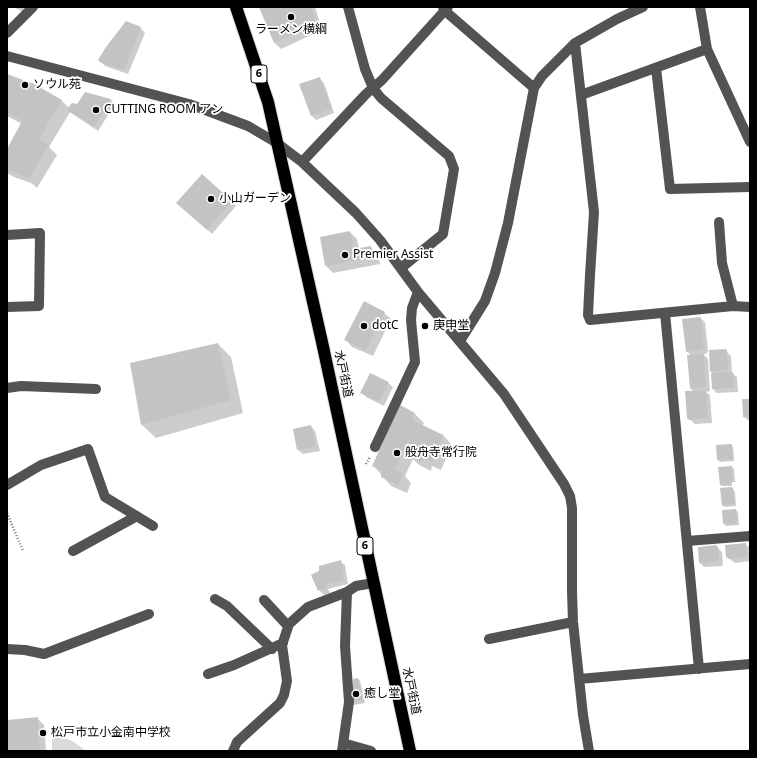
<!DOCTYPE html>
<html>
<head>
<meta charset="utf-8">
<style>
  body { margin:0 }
  #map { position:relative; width:757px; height:758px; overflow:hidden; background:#fff; font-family:"Noto Sans",sans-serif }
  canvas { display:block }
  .frame { position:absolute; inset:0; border:8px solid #000; pointer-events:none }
</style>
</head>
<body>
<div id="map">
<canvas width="757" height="758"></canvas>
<div class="frame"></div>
</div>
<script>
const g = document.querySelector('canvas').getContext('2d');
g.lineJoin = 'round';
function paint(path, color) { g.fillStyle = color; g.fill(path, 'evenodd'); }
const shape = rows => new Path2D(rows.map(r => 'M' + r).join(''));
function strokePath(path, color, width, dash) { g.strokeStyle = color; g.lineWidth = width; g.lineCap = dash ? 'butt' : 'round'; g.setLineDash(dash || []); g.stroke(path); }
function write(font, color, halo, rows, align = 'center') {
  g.font = font + ' "Noto Sans","Noto Sans JP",sans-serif'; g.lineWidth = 3.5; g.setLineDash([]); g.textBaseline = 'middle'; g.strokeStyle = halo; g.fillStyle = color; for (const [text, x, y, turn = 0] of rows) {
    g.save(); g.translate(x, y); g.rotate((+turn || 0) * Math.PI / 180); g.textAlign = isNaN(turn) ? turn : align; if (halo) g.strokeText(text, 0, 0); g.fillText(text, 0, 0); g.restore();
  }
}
const green = shape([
  [52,733,74,742,86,751,52,751]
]);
const shadow = shape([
  [13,7,32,7,28,14],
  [260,7,315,7,322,30,281,49,274,42],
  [141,28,145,33,128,74,105,66,100,61],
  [7,75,34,84,62,101,69,108,77,106,85,93,111,100,115,104,98,131,70,112,49,147,57,155,37,188,31,183,14,177,7,173,7,151,22,124,7,116],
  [319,78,324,83,334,113,316,120,311,115],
  [231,202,236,206,212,234,182,207],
  [350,232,357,239,359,249,371,247,377,254,380,264,333,273,326,266],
  [384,313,391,319,373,356,352,347,346,340],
  [700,318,705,322,708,351,706,354,703,354,708,359,710,391,706,392,710,395,712,423,695,424,688,418,694,392,690,388,691,356,687,351],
  [218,344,231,357,243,413,156,438,142,425,131,364],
  [725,350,731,356,732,373,737,377,738,392,717,393,713,389,714,374,711,371],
  [388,383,393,387,384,406,366,397,362,392],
  [750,400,750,421,749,421,744,417],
  [401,406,415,414,424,423,422,426,443,435,452,445,441,470,432,466,431,471,419,465,413,459,405,476,411,483,407,493,391,486,373,465],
  [311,426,315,431,320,451,303,454,298,450],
  [731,445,733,447,734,461,720,462,718,460],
  [732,467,734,469,735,482,732,482,732,486,722,486,721,484],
  [733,489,735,492,736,506,725,507,723,505],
  [736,510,738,512,739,525,726,526,724,524],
  [745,544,750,548,750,561,735,563,727,557],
  [716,546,722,552,723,564,722,566,704,567,700,563],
  [340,561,345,565,348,584,328,589,330,593,324,595,319,590],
  [358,679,360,681,365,703,354,705,352,703],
  [37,718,44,725,46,751,7,751,7,721]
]);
const building = shape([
  [259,7,311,7,316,23,274,43],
  [126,21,141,27,124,70,100,62,98,60,106,47],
  [7,74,34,84,62,100,39,139,49,145,28,179,21,175,7,170,7,149,22,121,7,113],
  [320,77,331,109,311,116,299,84],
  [85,92,111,99,94,127,68,111,68,108,72,103,77,104],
  [202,174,232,201,207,230,176,203],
  [350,231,354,249,371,246,373,257,325,266,320,237],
  [364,301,385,312,366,350,344,340],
  [701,317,704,347,702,350,686,352,682,319],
  [218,343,231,400,141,425,130,363],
  [725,349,727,350,728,368,726,370,710,372,709,350],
  [704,354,706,387,690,388,687,355],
  [733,372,734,388,712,389,711,373],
  [370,373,389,382,379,402,360,393],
  [706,390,708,418,689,420,687,418,685,391],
  [742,399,750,399,750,417,743,417],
  [400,405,415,413,412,420,443,435,432,462,423,458,421,462,409,456,410,453,404,450,395,469,403,473,398,485,381,477,382,471,372,466],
  [311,425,316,446,297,450,293,429],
  [732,444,733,459,717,460,716,445],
  [732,466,733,481,730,481,731,484,720,485,718,467],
  [731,487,733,488,735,504,722,506,720,488],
  [736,509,737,523,723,524,722,510],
  [746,543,747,557,729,559,726,557,725,545],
  [716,545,718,547,719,559,717,561,699,563,698,547],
  [341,560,344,580,324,585,327,588,318,591,311,575,319,571,319,566],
  [358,678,363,701,351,703,353,679],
  [38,717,40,751,7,751,7,720]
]);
const path = shape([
  [366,464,370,457],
  [7,513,23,551]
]);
const minor = shape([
  [348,7,365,69,373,88,381,98,449,156,454,169,443,234,401,268],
  [443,7,444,10,534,88],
  [700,7,707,49,750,142],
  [7,33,33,7],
  [575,43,594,212,590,275,588,315,590,320,733,306,750,307],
  [7,56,189,104,248,126,277,143,302,162,356,213,380,240,418,292,504,394,564,484,570,496,572,508,572,592,573,622,583,715,589,751],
  [656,68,670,189,750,187],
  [581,95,707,49],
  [302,162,366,94,382,80,448,7],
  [719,222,722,263,733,306],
  [7,235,40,233,39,306,7,307],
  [665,313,699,669],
  [460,341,485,301,495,273,508,223,534,88,542,76,575,43,617,19,643,7],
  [7,388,21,386,96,389],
  [375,447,415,362,411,320,412,308,418,292],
  [7,485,41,465,88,449,105,497,153,526],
  [687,541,750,536],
  [73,551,137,516],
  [215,599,227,606,272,649],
  [264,600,288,626],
  [489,639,573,622],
  [7,649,25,650,44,654,149,614],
  [208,674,234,665,283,643],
  [579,679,750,664],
  [343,743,371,751],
  [233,751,237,742,280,703,284,695,287,681,282,645,289,624,308,607,347,592,356,586,373,583],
  [342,751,349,702,345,646,347,592]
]);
const highway = shape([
  [236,7,268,102,322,342,410,751]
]);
const markers = [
  [291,17,4,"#000"],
  [25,85,4,"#000"],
  [96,110,4,"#000"],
  [211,199,4,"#000"],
  [345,255,4,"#000"],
  [364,326,4,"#000"],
  [425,326,4,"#000"],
  [397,453,4,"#000"],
  [356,694,4,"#000"],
  [43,733,4,"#000"]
];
const shields = [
  [259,74,16],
  [365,546,16]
];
const shieldNames = [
  ["6",259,74],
  ["6",365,546]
];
const poiNames = [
  ["ラーメン横綱",291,30,"center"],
  ["ソウル苑",33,85],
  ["CUTTING ROOM アン",104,110],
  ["小山ガーデン",219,199],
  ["Premier Assist",353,255],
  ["dotC",372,326],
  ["庚申堂",433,326],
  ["般舟寺常行院",405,453],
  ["癒し堂",364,694],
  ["松戸市立小金南中学校",51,733]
];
const streetNames = [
  ["水戸街道",343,374,78],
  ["水戸街道",411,691,78]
];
paint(green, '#dadada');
paint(shadow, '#0003');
paint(building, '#c3c3c3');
strokePath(highway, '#dbdbdb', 14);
strokePath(path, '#757575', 2.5, [1, 2]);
strokePath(minor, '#535353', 10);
strokePath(highway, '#000', 12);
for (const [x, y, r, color] of markers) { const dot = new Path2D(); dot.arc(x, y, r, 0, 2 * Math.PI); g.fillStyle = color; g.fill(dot); strokePath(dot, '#fff', 1.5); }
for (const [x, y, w] of shields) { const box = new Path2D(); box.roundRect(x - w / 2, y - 9, w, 18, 3); g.fillStyle = '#fff'; g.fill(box); strokePath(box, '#000', 1); }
write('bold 11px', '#000', null, shieldNames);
write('12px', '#000', '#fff', poiNames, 'left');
write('12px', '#000', '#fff', streetNames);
</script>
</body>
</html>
